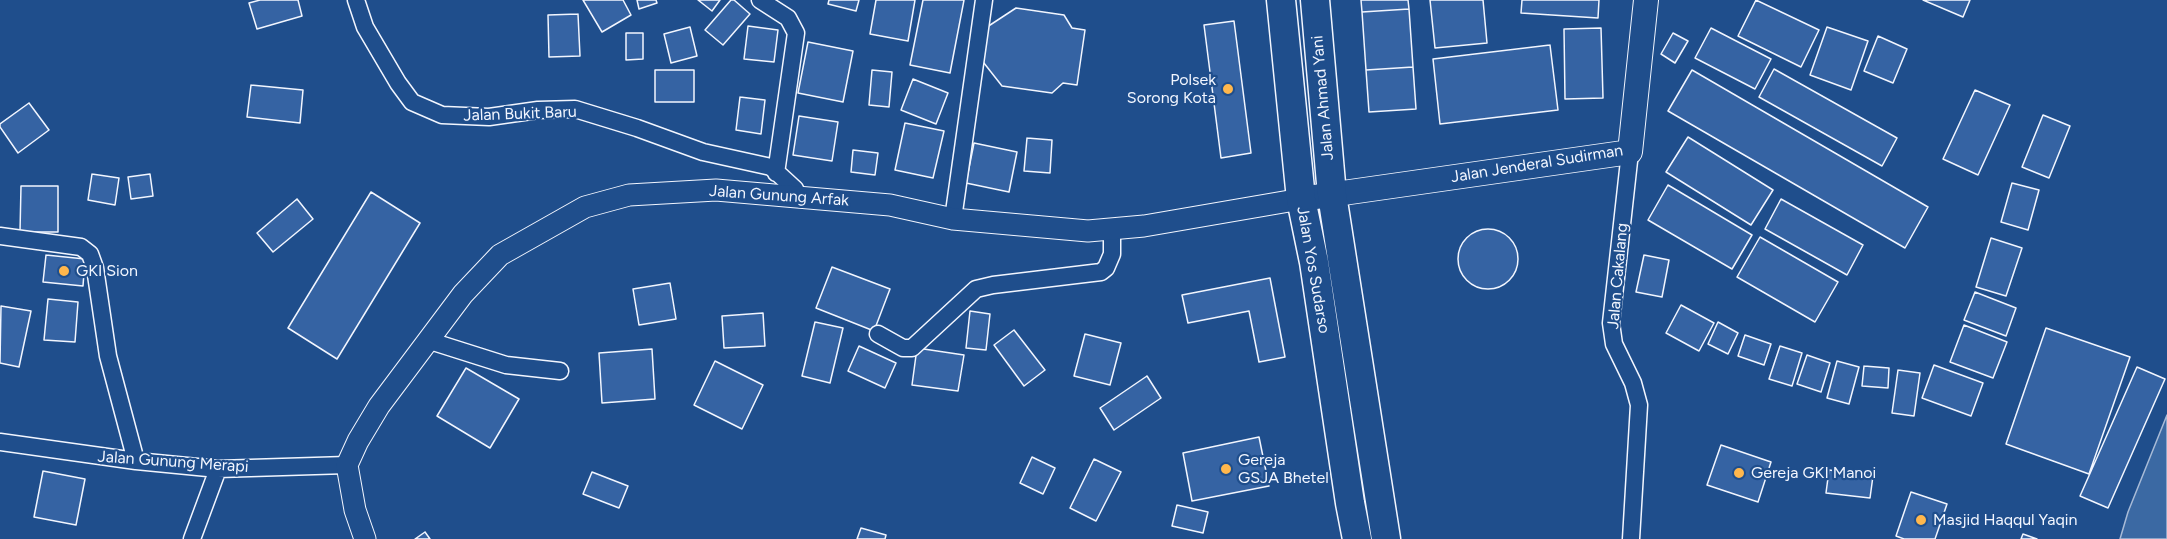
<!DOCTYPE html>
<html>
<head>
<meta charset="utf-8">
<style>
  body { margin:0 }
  canvas { display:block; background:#1f4e8c }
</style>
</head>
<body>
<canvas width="2167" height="539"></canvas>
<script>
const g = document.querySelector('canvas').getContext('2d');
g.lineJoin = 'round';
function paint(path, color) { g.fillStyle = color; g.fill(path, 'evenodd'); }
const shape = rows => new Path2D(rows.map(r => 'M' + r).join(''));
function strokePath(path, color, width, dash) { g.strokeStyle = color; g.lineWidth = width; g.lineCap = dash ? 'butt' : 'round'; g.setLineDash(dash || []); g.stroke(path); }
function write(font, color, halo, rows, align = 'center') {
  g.font = font + ' Figtree,sans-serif'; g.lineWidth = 4.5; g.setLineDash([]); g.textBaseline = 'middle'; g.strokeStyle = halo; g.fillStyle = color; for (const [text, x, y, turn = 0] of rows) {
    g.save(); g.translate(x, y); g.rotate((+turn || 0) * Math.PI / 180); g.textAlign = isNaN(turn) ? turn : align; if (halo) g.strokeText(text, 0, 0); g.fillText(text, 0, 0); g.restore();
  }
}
const water = shape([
  [2167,415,2167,539,2120,539,2128,512,2167,415]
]);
const building = shape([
  [260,0,298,0,302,16,257,29,249,3,260,0],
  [583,0,623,0,631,15,602,32,583,0],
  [637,0,656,0,657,3,639,9,637,0],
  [698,0,720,0,712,11,698,0],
  [731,0,734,0,750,14,723,45,705,30,731,0],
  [829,0,859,0,856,11,828,4,829,0],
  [876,0,915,0,908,41,870,34,876,0],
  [923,0,964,0,950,73,910,65,923,0],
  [1361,0,1408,0,1409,9,1362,12,1361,0],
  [1430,0,1483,0,1487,43,1435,48,1430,0],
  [1522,0,1599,0,1598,18,1521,13,1522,0],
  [1756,0,1819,30,1801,67,1738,36,1756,0],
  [1923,0,1970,0,1963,17,1923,0],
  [1016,8,1064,15,1072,28,1085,30,1077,85,1063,83,1052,93,1002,86,980,58,984,29,1016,8],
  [1409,9,1413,67,1366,70,1362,12,1409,9],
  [578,14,580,56,549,57,548,15,578,14],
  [1234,21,1251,153,1221,158,1204,25,1234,21],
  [748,26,778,30,774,62,744,59,748,26],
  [690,27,697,56,671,63,664,34,690,27],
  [1827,27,1868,41,1851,90,1810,75,1827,27],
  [1601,28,1603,98,1565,99,1564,29,1601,28],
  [1711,28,1771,59,1755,89,1695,58,1711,28],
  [626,33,643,33,643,59,626,60,626,33],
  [1673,33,1688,41,1675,63,1661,54,1673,33],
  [1878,36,1907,49,1893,83,1864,71,1878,36],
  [808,42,853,51,843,102,798,93,808,42],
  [1550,45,1558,110,1440,124,1433,59,1550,45],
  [1413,67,1416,109,1369,112,1366,70,1413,67],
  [1774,69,1897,138,1882,166,1759,97,1774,69],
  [655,70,694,70,694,102,655,102,655,70],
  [872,70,892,72,889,107,869,105,872,70],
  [1692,70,1928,207,1905,248,1668,111,1692,70],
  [913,79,948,93,936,124,901,110,913,79],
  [251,85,303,90,300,123,247,117,251,85],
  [1975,90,2010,105,1978,175,1943,159,1975,90],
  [740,97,765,100,761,134,736,130,740,97],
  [29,103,49,130,18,153,0,127,0,124,29,103],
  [2043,115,2070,126,2049,178,2022,167,2043,115],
  [799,116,838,122,832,161,793,155,799,116],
  [905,123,944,131,933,178,895,170,905,123],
  [1688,137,1773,190,1751,225,1666,172,1688,137],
  [1027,138,1052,140,1050,173,1024,171,1027,138],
  [974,143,1017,152,1009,192,966,183,974,143],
  [853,150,878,153,875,175,851,172,853,150],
  [92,174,119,178,115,205,88,200,92,174],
  [150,174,153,196,131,199,128,177,150,174],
  [2012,183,2039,190,2028,230,2001,222,2012,183],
  [1668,185,1752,235,1732,269,1648,220,1668,185],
  [21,186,58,186,58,232,20,232,21,186],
  [371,192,420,223,337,359,288,328,371,192],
  [297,199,313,219,273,252,257,233,297,199],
  [1781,199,1863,245,1847,275,1765,229,1781,199],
  '1458 259a30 30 0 1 1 60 0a30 30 0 1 1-60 0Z',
  [1760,237,1838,282,1815,322,1737,277,1760,237],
  [1991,238,2022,248,2006,296,1976,287,1991,238],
  [46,255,85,259,83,286,43,282,46,255],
  [1644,255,1669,260,1662,297,1636,292,1644,255],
  [832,267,890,289,874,331,816,308,832,267],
  [1270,278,1285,357,1259,362,1249,311,1188,323,1182,295,1270,278],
  [670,283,676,319,639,325,633,289,670,283],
  [1975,292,2016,308,2006,336,1964,320,1975,292],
  [48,299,78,302,75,342,44,340,48,299],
  [1681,305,1714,323,1699,351,1666,333,1681,305],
  [1,306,31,311,19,367,0,363,1,306],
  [970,311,990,314,986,350,966,348,970,311],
  [763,313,765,346,724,348,722,316,763,313],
  [815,322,843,328,830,383,802,376,815,322],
  [1718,322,1738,333,1728,354,1708,344,1718,322],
  [1964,325,2007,342,1993,378,1950,362,1964,325],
  [2046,328,2130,357,2089,474,2006,444,2046,328],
  [1014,330,1045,370,1024,386,994,345,1014,330],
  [1085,334,1121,343,1110,385,1074,376,1085,334],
  [1745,335,1771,344,1764,365,1738,356,1745,335],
  [859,346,896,363,885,388,848,371,859,346],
  [1780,346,1802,353,1792,386,1769,379,1780,346],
  [917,348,964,355,958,391,912,385,917,348],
  [652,349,655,399,602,403,599,353,652,349],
  [1807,355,1830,363,1821,392,1797,384,1807,355],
  [715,361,763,385,742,429,694,405,715,361],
  [1837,361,1859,367,1849,404,1827,398,1837,361],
  [1934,365,1983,383,1971,416,1922,398,1934,365],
  [1864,366,1889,368,1888,388,1862,386,1864,366],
  [2137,367,2165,379,2108,508,2080,496,2137,367],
  [466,368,519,399,490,448,437,416,466,368],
  [1898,370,1920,373,1914,416,1892,413,1898,370],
  [1147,376,1161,398,1114,430,1100,408,1147,376],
  [1259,437,1269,486,1192,501,1183,453,1259,437],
  [1721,445,1771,462,1758,502,1707,485,1721,445],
  [1032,457,1055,468,1043,494,1020,483,1032,457],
  [1094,459,1121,472,1096,521,1070,508,1094,459],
  [1829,470,1873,476,1870,498,1826,493,1829,470],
  [43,471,85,479,76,525,34,517,43,471],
  [592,472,628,486,619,508,583,494,592,472],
  [1911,492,1947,504,1935,539,1904,539,1896,536,1911,492],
  [1177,505,1208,512,1203,533,1172,526,1177,505],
  [861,528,886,535,885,539,857,539,861,528],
  [425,532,430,539,415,539,425,532],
  [2023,534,2037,539,2021,539,2023,534]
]);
const minor = shape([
  [356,0,365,27,398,83,412,102,442,115,489,117,538,110,575,109,637,128,703,152,771,167,795,189,798,196],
  [760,0,788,18,796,33,776,173],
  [1630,152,1611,323,1614,344,1633,383,1639,405,1631,539],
  [953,219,984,0],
  [0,236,81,247,90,254,95,268,108,356,136,461],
  [878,334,903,348,912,348,976,289,993,285,1101,272,1106,268,1112,254,1112,229],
  [427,340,506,365,560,371],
  [0,442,136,461,218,469,347,465],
  [192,539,218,469]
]);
const tertiary = shape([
  [365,539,355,510,347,465,358,441,379,406,463,294,500,255,585,207,629,195,716,190,890,205,953,219,1088,231,1144,226,1301,199]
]);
const secondary = shape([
  [1301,199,1630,152,1646,0]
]);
const trunk = shape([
  [1281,0,1301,199,1314,262,1350,503,1357,539],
  [1315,0,1332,195,1386,539]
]);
const markers = [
  [1228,89,6,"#ffb74d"],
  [64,271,6,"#ffb74d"],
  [1226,469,6,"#ffb74d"],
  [1739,473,6,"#ffb74d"],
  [1921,520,6,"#ffb74d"]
];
const poiNames = [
  ["Polsek",1216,80,"right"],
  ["Sorong Kota",1216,98,"right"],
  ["GKI Sion",76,271],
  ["Gereja",1238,460],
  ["GSJA Bhetel",1238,478],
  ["Gereja GKI Manoi",1751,473],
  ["Masjid Haqqul Yaqin",1933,520]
];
const streetNames = [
  ["Jalan Ahmad Yani",1323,98,-95],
  ["Jalan Bukit Baru",520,114,-2],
  ["Jalan Jenderal Sudirman",1537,164,-9],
  ["Jalan Gunung Arfak",779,196,4],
  ["Jalan Yos Sudarso",1313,270,80],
  ["Jalan Cakalang",1618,276,-85],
  ["Jalan Gunung Merapi",173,462,4]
];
paint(water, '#3b69a3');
strokePath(water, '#a8bbd7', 1.5);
paint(building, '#3563a3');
strokePath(building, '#f2f6ff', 1.5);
strokePath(minor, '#f2f6ff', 19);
strokePath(tertiary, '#f2f6ff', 23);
strokePath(secondary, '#f2f6ff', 26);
strokePath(trunk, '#f2f6ff', 31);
strokePath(minor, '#1f4e8c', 16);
strokePath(tertiary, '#1f4e8c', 21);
strokePath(secondary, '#1f4e8c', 24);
strokePath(trunk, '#1f4e8c', 28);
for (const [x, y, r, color] of markers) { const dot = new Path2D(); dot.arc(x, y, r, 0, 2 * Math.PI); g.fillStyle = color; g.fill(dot); strokePath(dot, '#1f4e8c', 2); }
write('16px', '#f2f6ff', '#1f4e8c', poiNames, 'left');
write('16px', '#f2f6ff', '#1f4e8c', streetNames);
</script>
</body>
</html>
